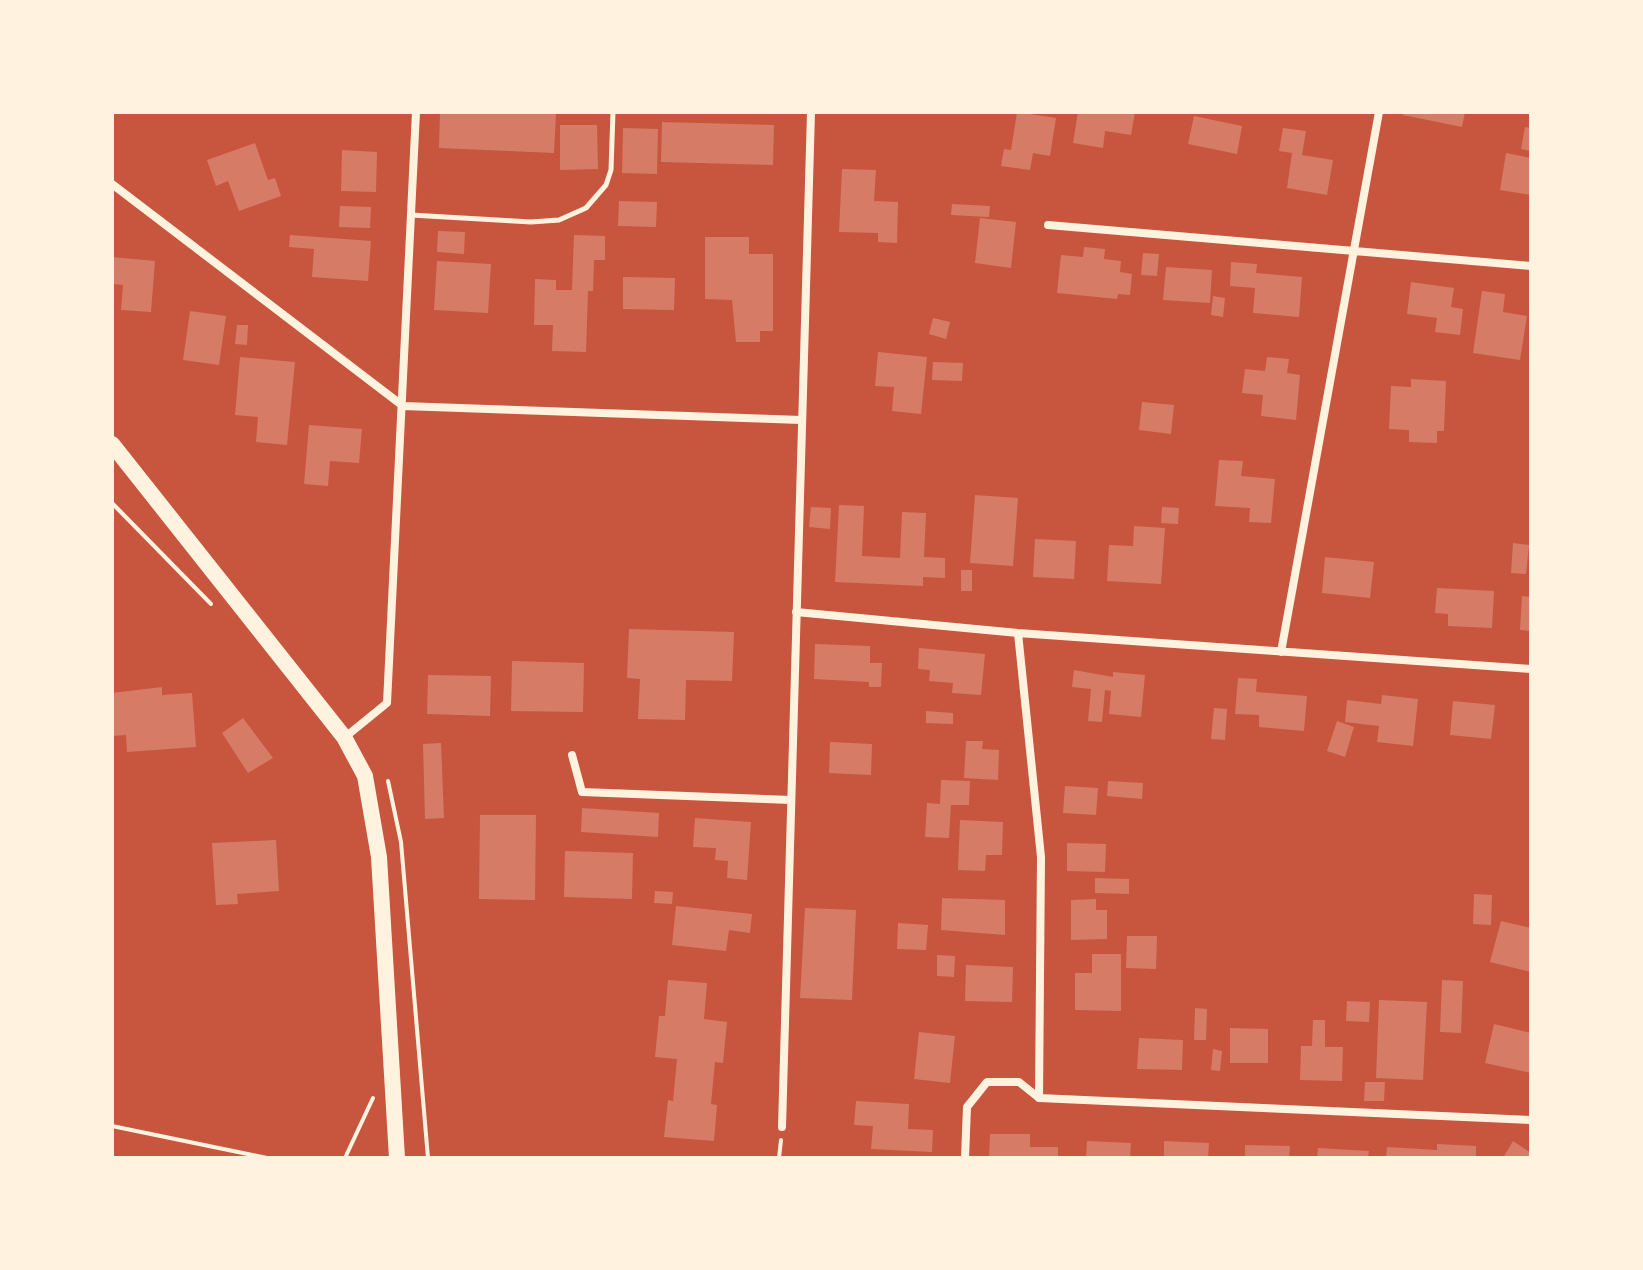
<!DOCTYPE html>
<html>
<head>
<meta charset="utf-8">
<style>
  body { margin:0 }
  #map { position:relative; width:1643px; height:1270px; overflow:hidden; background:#c8553d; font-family:"Titillium Web",sans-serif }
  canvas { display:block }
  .frame { position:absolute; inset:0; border:114px solid #fff3e0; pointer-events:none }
</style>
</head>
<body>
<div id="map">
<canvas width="1643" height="1270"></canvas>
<div class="frame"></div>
</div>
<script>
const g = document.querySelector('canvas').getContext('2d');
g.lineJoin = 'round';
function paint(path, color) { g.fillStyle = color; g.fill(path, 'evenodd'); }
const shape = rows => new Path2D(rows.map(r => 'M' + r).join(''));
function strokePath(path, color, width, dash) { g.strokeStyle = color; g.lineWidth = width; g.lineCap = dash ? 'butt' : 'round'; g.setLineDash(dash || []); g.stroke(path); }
const building = shape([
  [440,112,556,114,554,153,439,148],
  [1017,112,1056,118,1050,156,1033,153,1030,170,1001,166,1004,149,1011,150],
  [1078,112,1135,112,1131,135,1105,131,1103,148,1073,143],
  [1403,112,1465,112,1462,127,1403,115],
  [1194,116,1242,126,1237,154,1188,144],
  [662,122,774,125,773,165,661,162],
  [560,125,597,125,598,169,560,170],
  [1525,127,1531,128,1531,151,1521,149],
  [623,128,658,129,657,174,622,173],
  [1283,128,1306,131,1302,155,1333,160,1327,195,1287,188,1292,153,1279,151],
  [255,143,268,180,275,178,281,196,239,211,228,181,216,186,207,160],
  [342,150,377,152,376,192,341,191],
  [1506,153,1531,158,1531,195,1500,190],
  [842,169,876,170,874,201,898,202,897,243,878,242,878,233,839,232],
  [619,201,657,202,656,227,618,226],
  [952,204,990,206,989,217,951,215],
  [340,206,371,207,370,228,339,227],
  [980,218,1016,222,1011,268,975,263],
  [438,231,465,232,464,254,437,252],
  [290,235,371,241,368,281,312,277,314,249,289,247],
  [574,235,605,236,605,260,594,260,593,291,588,291,586,352,552,351,553,325,534,325,535,279,556,280,556,290,572,290],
  [705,237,749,237,749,254,773,254,773,331,760,331,760,342,736,342,732,300,705,299],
  [1084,247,1105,249,1104,259,1121,261,1120,272,1132,274,1130,295,1118,294,1117,299,1057,293,1061,255,1083,257],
  [1143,253,1159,254,1157,276,1141,275],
  [112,257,155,261,151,312,121,310,123,285,112,284],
  [437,261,491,264,488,313,434,310],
  [1231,262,1257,264,1256,273,1302,277,1299,317,1253,313,1255,288,1230,286],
  [1166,267,1212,270,1210,303,1163,300],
  [623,277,675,278,674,310,623,309],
  [1411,282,1454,288,1451,307,1463,309,1460,335,1435,332,1437,318,1407,314],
  [1482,291,1505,294,1503,312,1527,316,1520,360,1473,353],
  [1213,296,1225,298,1223,317,1211,315],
  [190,311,226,316,219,365,183,360],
  [933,318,950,322,946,339,929,334],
  [237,325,248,325,247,345,235,344],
  [878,352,927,357,921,414,892,411,894,387,875,386],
  [240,357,295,362,287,445,256,442,258,417,235,415],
  [1267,357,1289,359,1287,373,1300,375,1296,420,1261,416,1263,395,1242,393,1245,369,1265,371],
  [933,362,963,363,962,381,932,380],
  [1411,379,1446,381,1444,431,1437,431,1437,443,1409,442,1409,430,1389,429,1391,386,1411,387],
  [1142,402,1174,405,1171,434,1139,430],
  [309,425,362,429,359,463,330,461,328,486,304,484],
  [1219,460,1243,461,1241,476,1275,479,1271,523,1249,522,1250,508,1215,506],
  [975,495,1018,498,1013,566,970,563],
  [839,505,864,506,862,556,900,558,902,512,926,513,924,557,945,558,945,578,923,577,923,586,835,582],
  [811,507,831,508,830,529,809,527],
  [1162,507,1179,508,1178,524,1161,523],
  [1134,526,1165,528,1161,584,1107,581,1109,545,1133,546],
  [1035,539,1076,541,1074,579,1033,577],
  [1513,543,1529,545,1526,574,1511,573],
  [1325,557,1374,562,1370,598,1322,593],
  [961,570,972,570,972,591,961,591],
  [1437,588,1494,591,1492,628,1448,626,1448,614,1435,613],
  [1522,596,1531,597,1531,631,1520,630],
  [629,629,734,632,732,681,686,680,685,720,638,719,640,679,627,678],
  [815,644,870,646,870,663,882,663,881,687,869,687,869,682,814,679],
  [919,648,985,654,981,695,952,693,953,683,929,681,930,670,918,669],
  [512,661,584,663,583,712,511,711],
  [1074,670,1113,677,1113,672,1145,675,1141,717,1109,714,1111,691,1105,690,1102,722,1088,721,1091,689,1072,687],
  [428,675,491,676,490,716,427,714],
  [1238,678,1257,679,1256,692,1307,696,1304,731,1259,727,1259,715,1235,714],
  [162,687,162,695,192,693,196,747,127,752,126,735,112,736,112,693],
  [1382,695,1418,699,1413,746,1377,742,1379,726,1345,722,1347,700,1381,704],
  [1453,701,1495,705,1491,739,1450,735],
  [1214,708,1227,709,1225,740,1211,739],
  [926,711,953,713,953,724,926,723],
  [243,718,273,758,248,773,222,733],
  [1337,721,1354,727,1345,757,1327,751],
  [966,741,983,741,982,749,999,750,998,780,964,778],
  [830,742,872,744,871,775,829,773],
  [441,743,444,818,425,819,423,744],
  [941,780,970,781,969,805,951,805,949,838,925,837,927,803,940,804],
  [1108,781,1143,783,1142,799,1107,796],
  [1065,786,1098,788,1096,815,1063,813],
  [582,808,659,813,658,837,581,832],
  [480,815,536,815,535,900,479,899],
  [695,818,751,822,747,880,727,878,728,861,715,860,716,848,693,847],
  [960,820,1003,822,1002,855,986,855,985,871,958,870],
  [276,840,279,891,237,894,238,904,216,905,212,843],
  [1067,843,1106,844,1105,872,1067,871],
  [565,851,633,853,632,899,564,897],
  [1095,878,1129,879,1129,894,1095,893],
  [655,891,673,892,672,904,654,903],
  [1474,894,1492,895,1491,925,1473,924],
  [942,898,1005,900,1005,935,941,930],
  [1096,899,1096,910,1107,910,1107,939,1071,940,1071,900],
  [676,906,752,914,750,933,729,930,726,951,672,945],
  [805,908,856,910,852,1000,800,998],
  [1501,921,1531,928,1531,972,1490,962],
  [898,923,928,925,926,950,897,949],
  [1127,936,1157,936,1156,969,1126,968],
  [1092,954,1121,954,1121,1011,1075,1010,1075,973,1092,973],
  [937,955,955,956,954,977,937,976],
  [966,965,1013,967,1012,1002,965,1001],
  [668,980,707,983,704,1019,727,1022,723,1063,715,1062,711,1104,717,1105,714,1141,664,1137,668,1100,673,1101,677,1059,655,1057,659,1016,665,1016],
  [1442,980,1463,981,1461,1033,1440,1032],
  [1379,1000,1427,1002,1423,1080,1376,1078],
  [1347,1001,1370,1002,1369,1022,1346,1021],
  [1195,1008,1207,1009,1206,1040,1194,1040],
  [1313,1020,1325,1020,1325,1047,1343,1047,1342,1081,1300,1080,1301,1046,1312,1046],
  [1494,1024,1531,1033,1531,1073,1485,1063],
  [1230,1028,1268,1029,1268,1063,1230,1063],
  [919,1032,955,1036,950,1083,914,1079],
  [1139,1038,1183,1040,1182,1070,1137,1069],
  [1213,1049,1222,1051,1220,1071,1211,1070],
  [1365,1082,1385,1082,1384,1101,1364,1101],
  [856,1101,909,1104,908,1129,933,1130,932,1152,871,1149,873,1126,854,1125],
  [990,1134,1030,1134,1030,1147,1058,1147,1058,1158,989,1158],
  [1087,1141,1131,1143,1130,1158,1086,1158],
  [1164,1141,1209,1143,1208,1158,1164,1158],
  [1513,1141,1531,1153,1531,1158,1503,1158],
  [1437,1144,1476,1146,1476,1158,1386,1158,1387,1147,1437,1150],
  [1245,1145,1290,1146,1289,1158,1245,1158],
  [1318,1148,1369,1151,1368,1158,1317,1158]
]);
const path = shape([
  [112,503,211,604],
  [388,781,401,842,428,1158],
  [112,1126,267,1158],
  [345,1158,373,1098],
  [779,1158,781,1140]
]);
const service = shape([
  [411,215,531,222,559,220,586,208,606,185,611,170,613,112]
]);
const minor = shape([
  [112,184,403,406,801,420],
  [1048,225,1531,266],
  [796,612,1018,633,1531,669],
  [1018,633,1041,857,1039,1098],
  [1281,652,1379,112],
  [344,738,387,703,416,112],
  [572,755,582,792,791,800],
  [782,1127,811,112],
  [965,1158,967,1107,987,1082,1019,1082,1039,1098,1531,1120]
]);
const secondary = shape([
  [112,444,344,737,365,776,379,857,397,1158]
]);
paint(building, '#d67c66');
strokePath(path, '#fff3e0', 4);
strokePath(service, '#fff3e0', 5);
strokePath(minor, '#fff3e0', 8);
strokePath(secondary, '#fff3e0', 16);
</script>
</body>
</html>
